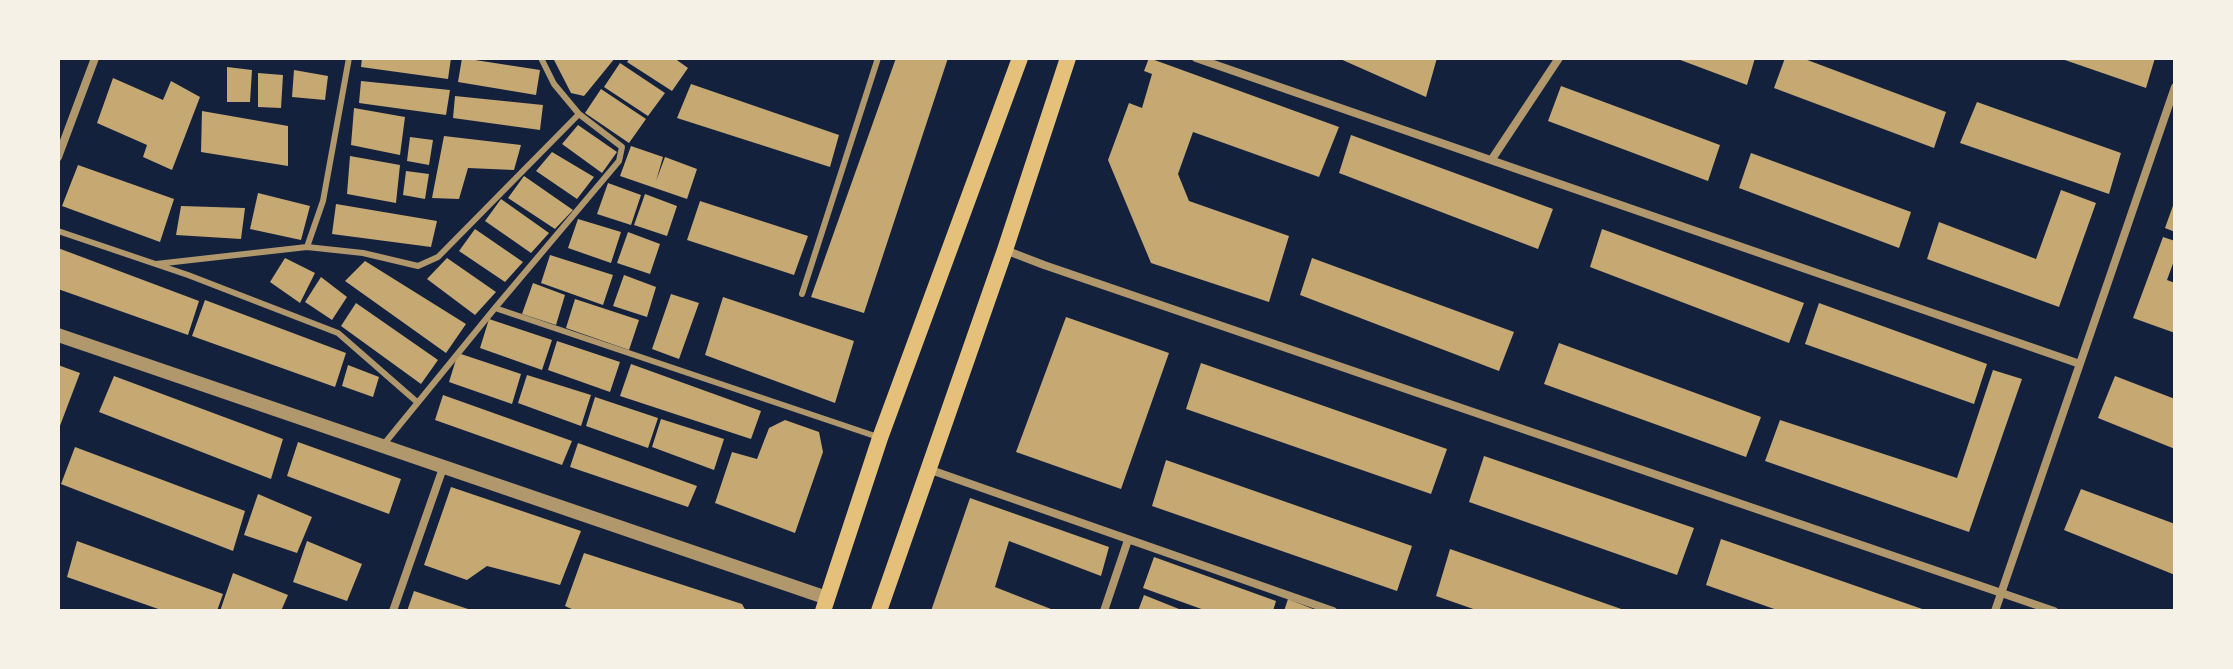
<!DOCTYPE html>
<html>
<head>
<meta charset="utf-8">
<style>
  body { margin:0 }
  #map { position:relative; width:2233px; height:669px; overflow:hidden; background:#14213d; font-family:"PT Sans",sans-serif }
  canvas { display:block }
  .frame { position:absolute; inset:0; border:60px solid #f6f1e7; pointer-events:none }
</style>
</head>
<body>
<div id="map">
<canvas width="2233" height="669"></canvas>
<div class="frame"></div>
</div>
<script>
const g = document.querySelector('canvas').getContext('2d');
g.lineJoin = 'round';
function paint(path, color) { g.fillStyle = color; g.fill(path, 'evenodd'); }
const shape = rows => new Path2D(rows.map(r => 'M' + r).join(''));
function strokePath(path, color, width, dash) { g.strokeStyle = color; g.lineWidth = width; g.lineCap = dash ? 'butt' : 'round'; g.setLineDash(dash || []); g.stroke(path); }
const building = shape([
  [362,58,451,58,448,79,361,67],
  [462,58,540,70,536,95,458,82],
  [553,58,615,58,584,96,571,93],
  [630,58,674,58,688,68,672,91,627,62],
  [896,58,948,58,864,313,811,297],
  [1149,58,1339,127,1319,177,1193,132,1178,174,1189,201,1289,236,1269,302,1151,263,1108,160,1129,103,1142,108,1152,74,1144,71],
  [1338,58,1437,58,1426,97],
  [1675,58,1755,58,1747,85],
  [1785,58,1802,58,1946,112,1934,148,1774,88],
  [2059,58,2155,58,2146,88],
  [620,63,665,93,648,116,604,87],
  [227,67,252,70,250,102,227,102],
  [294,70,328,76,325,100,292,97],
  [258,73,283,75,281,108,258,107],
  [113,78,163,100,171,81,200,97,172,170,143,157,147,145,97,123],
  [361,81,450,90,446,115,359,103],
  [691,84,839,135,830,167,677,118],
  [1561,86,1720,145,1708,181,1548,121],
  [601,89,646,119,629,143,585,113],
  [455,96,543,105,540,130,453,118],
  [1977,102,2121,153,2109,194,1960,143],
  [354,108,405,117,400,155,351,145],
  [202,111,288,126,288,166,201,152],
  [578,125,617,152,602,173,562,144],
  [1351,135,1553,209,1538,249,1339,173],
  [444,136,521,145,514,170,468,168,459,199,432,198],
  [410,137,433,140,429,165,407,161],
  [631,146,663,157,656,181,665,157,697,169,687,199,620,176],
  [552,152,594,177,577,199,536,171],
  [1751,153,1911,212,1899,248,1739,188],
  [350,156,400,165,396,203,347,194],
  [78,165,174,199,160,242,62,206],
  [406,171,429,174,425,199,403,195],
  [524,176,573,210,555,229,508,198],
  [608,183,641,195,631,225,597,214],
  [2061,190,2096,203,2059,307,1927,259,1939,222,2036,259],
  [258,193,310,206,301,240,250,229],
  [645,194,677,206,667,236,634,225],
  [501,199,549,233,531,253,485,221],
  [2175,200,2175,232,2165,228],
  [700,201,808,236,794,275,687,240],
  [336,204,437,221,431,247,332,234],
  [181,206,245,208,241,239,176,235],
  [578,219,621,232,611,263,568,248],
  [475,229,523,262,505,282,459,251],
  [1602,229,1804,303,1789,343,1590,267],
  [628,232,660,244,650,274,617,263],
  [2163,237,2175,241,2175,258,2167,280,2175,283,2175,333,2133,318],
  [58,248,199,301,188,335,58,289],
  [550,255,613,275,603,305,541,283],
  [285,258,315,273,300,303,270,282],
  [447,258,496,292,475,315,427,279],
  [1312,258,1514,332,1499,371,1300,295],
  [365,261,466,324,446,353,345,281],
  [624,275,656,287,647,317,613,306],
  [321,277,347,297,332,320,305,302],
  [533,283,565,295,556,325,522,314],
  [671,294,699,303,679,359,652,349],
  [723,297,854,341,835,403,705,355],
  [575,299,639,320,629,350,566,328],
  [205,300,346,353,335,387,192,336],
  [356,303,438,360,421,384,341,326],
  [1819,303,1987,364,1974,404,1805,344],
  [1066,317,1169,353,1121,489,1016,452],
  [489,319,552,340,542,370,480,348],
  [557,341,620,362,610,392,548,370],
  [1559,343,1761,417,1746,457,1544,384],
  [458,353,521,374,512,404,449,382],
  [1201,363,1447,449,1431,494,1186,409],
  [631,364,761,411,751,439,620,396],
  [58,365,80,373,58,431],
  [348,365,379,377,373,397,342,386],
  [1993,370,2022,379,1969,532,1765,461,1780,420,1957,478],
  [527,375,591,395,581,426,518,403],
  [114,376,283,439,271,479,99,412],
  [2115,376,2175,399,2175,449,2098,418],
  [443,395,572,441,562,465,435,420],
  [595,397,658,418,648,448,586,426],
  [661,419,724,439,714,470,652,447],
  [785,420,819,432,823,452,795,533,715,503,732,452,757,459,769,428],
  [298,442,401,479,389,514,287,476],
  [578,443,697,486,688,507,570,467],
  [75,447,245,511,233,551,61,484],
  [1484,456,1694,528,1677,575,1469,502],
  [1166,460,1412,546,1397,591,1152,506],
  [451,487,581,531,560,585,487,566,467,580,424,565],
  [2081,489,2175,524,2175,575,2064,530],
  [258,494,312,517,297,553,244,535],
  [970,498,1109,547,1101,576,1009,541,995,587,1056,611,931,611],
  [1721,539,1928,611,1780,611,1706,585],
  [77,541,223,594,217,611,164,611,67,577],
  [307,541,362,564,347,601,293,582],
  [1450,549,1627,611,1479,611,1436,596],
  [584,553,742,604,746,611,576,611,565,606],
  [1154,557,1276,601,1273,611,1207,611,1143,588],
  [233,573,288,595,281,611,220,611],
  [414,591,471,610,471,611,407,611],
  [1144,595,1184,611,1138,611],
  [1288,599,1318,611,1284,611]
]);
const service = shape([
  [58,231,188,275,338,333,417,402],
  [307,247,323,201,349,58],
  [156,264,307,247,363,253,418,266,438,257,579,114],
  [802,294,878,58],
  [495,308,878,437],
  [384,444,495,308,619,161,622,147,579,114,554,84,541,58]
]);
const minor = shape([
  [1196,58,2080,364],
  [58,157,95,58],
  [1492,159,1559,58],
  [1005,250,1044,265,2054,611],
  [928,469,1333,611],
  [393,611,443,468],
  [1104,611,1128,540],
  [1995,611,2175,87]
]);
const tertiary = shape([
  [58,335,827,598]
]);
const secondary = shape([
  [823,611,880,438,1020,58],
  [879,611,1005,250,1068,58]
]);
paint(building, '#c6a872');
strokePath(service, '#b1986c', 6);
strokePath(minor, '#b1986c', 8);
strokePath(tertiary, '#b1986c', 14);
strokePath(secondary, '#e5c07b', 16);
</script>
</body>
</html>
